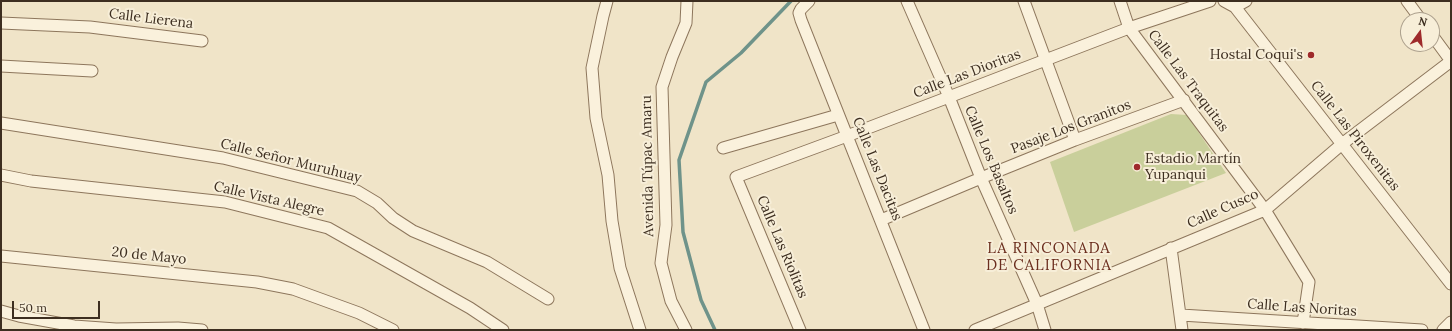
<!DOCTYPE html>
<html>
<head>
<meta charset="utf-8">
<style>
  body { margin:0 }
  #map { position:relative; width:1452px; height:331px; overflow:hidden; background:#f0e4c8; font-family:Lora,serif }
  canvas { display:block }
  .frame { position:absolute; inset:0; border:2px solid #3d2e20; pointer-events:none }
  .north { position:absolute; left:1400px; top:12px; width:40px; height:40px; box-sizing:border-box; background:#f7eed8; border:1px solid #ada18e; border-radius:50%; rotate:15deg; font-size:11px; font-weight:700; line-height:16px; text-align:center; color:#3d2e20 }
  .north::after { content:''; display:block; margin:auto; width:14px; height:18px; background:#9e2a2b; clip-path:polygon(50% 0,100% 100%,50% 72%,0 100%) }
  .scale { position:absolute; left:12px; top:301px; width:88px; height:18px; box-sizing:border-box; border:2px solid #3d2e20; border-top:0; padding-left:5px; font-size:12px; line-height:14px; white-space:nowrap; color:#3d2e20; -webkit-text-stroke:3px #f7eed8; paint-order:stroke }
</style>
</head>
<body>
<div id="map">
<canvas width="1452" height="331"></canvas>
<div class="frame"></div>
<div class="north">N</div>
<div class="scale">50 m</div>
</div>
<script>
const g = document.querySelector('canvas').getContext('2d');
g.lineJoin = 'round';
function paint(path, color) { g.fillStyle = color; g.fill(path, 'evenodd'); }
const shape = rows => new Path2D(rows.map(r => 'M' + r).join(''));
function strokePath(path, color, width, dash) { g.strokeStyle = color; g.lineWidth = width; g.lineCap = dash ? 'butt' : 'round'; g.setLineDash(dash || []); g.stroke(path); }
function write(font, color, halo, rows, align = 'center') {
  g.font = font + ' Lora,serif'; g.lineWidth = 4; g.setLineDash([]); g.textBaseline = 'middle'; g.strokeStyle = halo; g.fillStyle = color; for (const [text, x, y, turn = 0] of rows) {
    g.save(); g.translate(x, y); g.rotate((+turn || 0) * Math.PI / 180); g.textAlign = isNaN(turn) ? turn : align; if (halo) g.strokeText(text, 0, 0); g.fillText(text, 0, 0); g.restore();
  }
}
const green = shape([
  [1171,114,1187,115,1226,173,1074,232,1050,162]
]);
const stream = shape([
  [715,330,701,300,683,232,679,160,706,82,741,53,791,1]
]);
const minor = shape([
  [607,1,603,16,592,68,596,118,608,175,612,221,620,268,640,330],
  [809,1,801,9,799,13,801,20,924,330],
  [907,1,949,97,981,178,1037,304,1045,330],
  [1024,1,1075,140],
  [1120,1,1129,28,1265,210,1309,282,1303,323],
  [1224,1,1235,7,1451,284],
  [1407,1,1421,20],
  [1235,7,1246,1],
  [1,23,90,27,202,41],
  [1432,35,1451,61],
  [1,66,92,71],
  [1,123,223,158,357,191,377,203,393,218,413,231,487,262,548,299],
  [723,148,838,115],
  [1,175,31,181,225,202,328,228,470,308,503,330],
  [881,220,981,178,1075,140,1184,100],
  [1171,248,1182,330],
  [1,256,257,282,293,289,359,313,393,330],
  [1,311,19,316,74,326,116,329,178,328,202,330],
  [1181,315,1422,330],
  [686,330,671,301,661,263,666,225,662,87,672,57,686,23,687,1],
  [800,330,736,177,847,136,1129,28,1210,1],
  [975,330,1265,210,1342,144,1451,61],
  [1443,330,1451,322]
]);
const markers = [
  [1311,55,4,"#9e2a2b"],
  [1137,167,4,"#9e2a2b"]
];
const streetNames = [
  ["Calle Lierena",151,19,7],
  ["Calle Las Dioritas",967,74,-21],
  ["Calle Las Traquitas",1188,81,53],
  ["Pasaje Los Granitos",1071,127,-21],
  ["Calle Las Piroxenitas",1355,136,52],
  ["Calle Los Basaltos",991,160,67],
  ["Calle Señor Muruhuay",291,161,14],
  ["Avenida Túpac Amaru",648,166,-91],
  ["Calle Las Dacitas",877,169,68],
  ["Calle Vista Alegre",269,199,13],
  ["Calle Cusco",1223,209,-24],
  ["Calle Las Riolitas",782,247,67],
  ["20 de Mayo",149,256,6],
  ["Calle Las Noritas",1302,308,4]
];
const poiNames = [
  ["Hostal Coqui's",1303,55],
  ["Estadio Martín",1145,159,"left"],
  ["Yupanqui",1145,175,"left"]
];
const neighbourhoodNames = [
  ["LA RINCONADA",1049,249],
  ["DE CALIFORNIA",1049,266]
];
paint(green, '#c9cf9b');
strokePath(stream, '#6f938a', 3.5);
strokePath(minor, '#8d765c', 13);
strokePath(minor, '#faf1dc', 11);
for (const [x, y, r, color] of markers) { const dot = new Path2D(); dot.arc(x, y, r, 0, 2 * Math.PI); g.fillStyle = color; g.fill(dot); strokePath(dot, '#f7eed8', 1.5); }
write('14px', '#3d2e20', '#f7eed8', streetNames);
write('14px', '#3d2e20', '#f7eed8', poiNames, 'right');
g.letterSpacing = '1px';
write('15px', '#6b2e1e', '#f7eed8', neighbourhoodNames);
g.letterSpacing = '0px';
</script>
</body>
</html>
